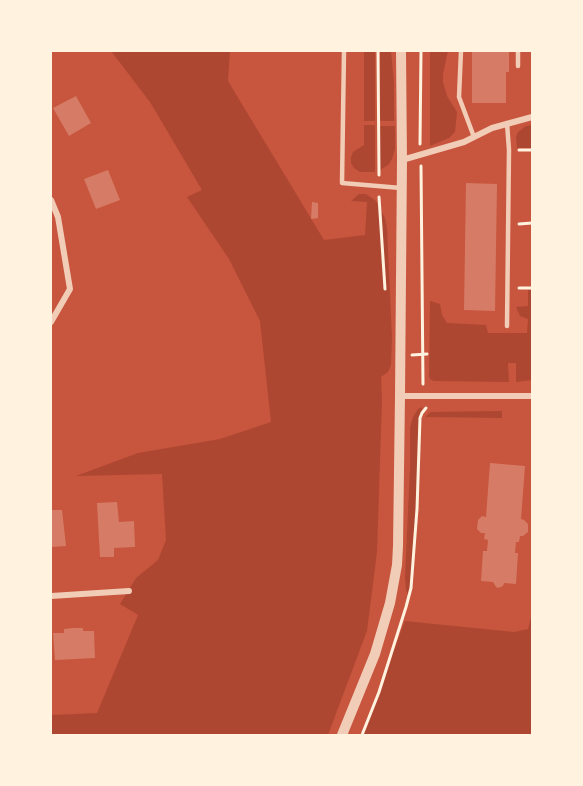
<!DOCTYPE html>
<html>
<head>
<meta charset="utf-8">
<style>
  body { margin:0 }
  #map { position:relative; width:583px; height:786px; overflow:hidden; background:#c8553d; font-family:Poppins,sans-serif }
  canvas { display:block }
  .frame { position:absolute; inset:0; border:52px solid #fff3e0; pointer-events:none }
</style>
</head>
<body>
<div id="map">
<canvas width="583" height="786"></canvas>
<div class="frame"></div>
</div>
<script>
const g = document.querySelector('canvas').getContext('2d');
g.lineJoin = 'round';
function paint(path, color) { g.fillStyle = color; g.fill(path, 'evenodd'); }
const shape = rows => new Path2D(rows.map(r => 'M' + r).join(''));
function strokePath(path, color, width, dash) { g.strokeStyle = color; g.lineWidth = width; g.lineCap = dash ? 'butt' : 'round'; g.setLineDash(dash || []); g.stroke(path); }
const green = shape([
  [111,51,230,51,228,81,324,240,365,235,367,202,351,201,359,194,366,194,376,201,385,218,387,228,392,338,391,365,388,372,381,377,382,401,377,552,367,631,328,735,51,735,51,715,97,713,138,615,120,604,136,578,158,560,166,540,162,474,76,476,138,453,220,439,271,422,260,321,229,259,187,197,202,190,150,102],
  [364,51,375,51,375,121,364,121],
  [380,51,391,51,394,83,394,121,379,121],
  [430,51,448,51,443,74,443,82,447,96,457,112,455,132,449,138,430,146],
  [364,125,375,125,375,172,360,172,354,168,351,163,351,157,353,152,364,145],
  [532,125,532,148,517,148,516,137,518,132,526,126],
  [379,126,395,126,395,149,392,159,389,164,379,171],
  [528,290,532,290,532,380,516,382,516,363,508,363,509,382,434,381,431,380,429,377,430,301,440,304,442,315,447,323,486,325,488,333,527,333,528,319,520,316,516,307,528,306],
  [422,407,412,574,408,595,406,590,405,577,410,468,410,428,413,417,418,409],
  [502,411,502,418,425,417,431,412],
  [532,613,532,735,361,735,405,621,514,632,528,629]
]);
const building = shape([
  [472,51,509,51,509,72,506,72,506,103,472,103],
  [76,96,91,123,69,136,53,108],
  [108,170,120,200,96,209,84,179],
  [466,183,497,184,495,311,464,310],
  [312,202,318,203,318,218,311,219],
  [490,463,525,466,521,519,524,520,528,524,528,532,523,536,520,536,519,542,516,542,515,553,518,553,516,584,504,583,503,586,498,588,496,587,493,582,481,581,483,551,487,551,488,540,484,539,485,533,481,533,477,529,478,520,482,516,486,517],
  [117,502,119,522,134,521,135,547,114,548,114,557,100,557,97,503],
  [51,510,62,510,66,546,51,547],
  [73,628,83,628,83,631,94,631,95,658,55,660,53,633,64,633,64,629]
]);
const path = shape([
  [378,51,379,175],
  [420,144,421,51],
  [519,150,532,150],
  [421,166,423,384],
  [379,197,385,289],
  [519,224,532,223],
  [519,288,532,288],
  [412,355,427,354],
  [362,735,379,692,406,607,411,588,417,509,420,418,422,413,426,408]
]);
const service = shape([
  [344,51,342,183,401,188],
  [461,51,459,97,474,137],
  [518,66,518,51],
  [507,326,509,150,507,123]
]);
const minor = shape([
  [402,160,464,142,492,128,532,117],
  [51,200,58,217,70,289,51,322],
  [400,396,532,396],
  [51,596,129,591]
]);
const tertiary = shape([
  [342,735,375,654,390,603,397,565,398,546,400,396,402,160,401,51]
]);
paint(green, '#ae4732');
paint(building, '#d67c66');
strokePath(path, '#fff3e0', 3);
strokePath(service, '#f1ccb7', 4.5);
strokePath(minor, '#f1ccb7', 6);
strokePath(tertiary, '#f1ccb7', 10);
</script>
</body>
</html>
